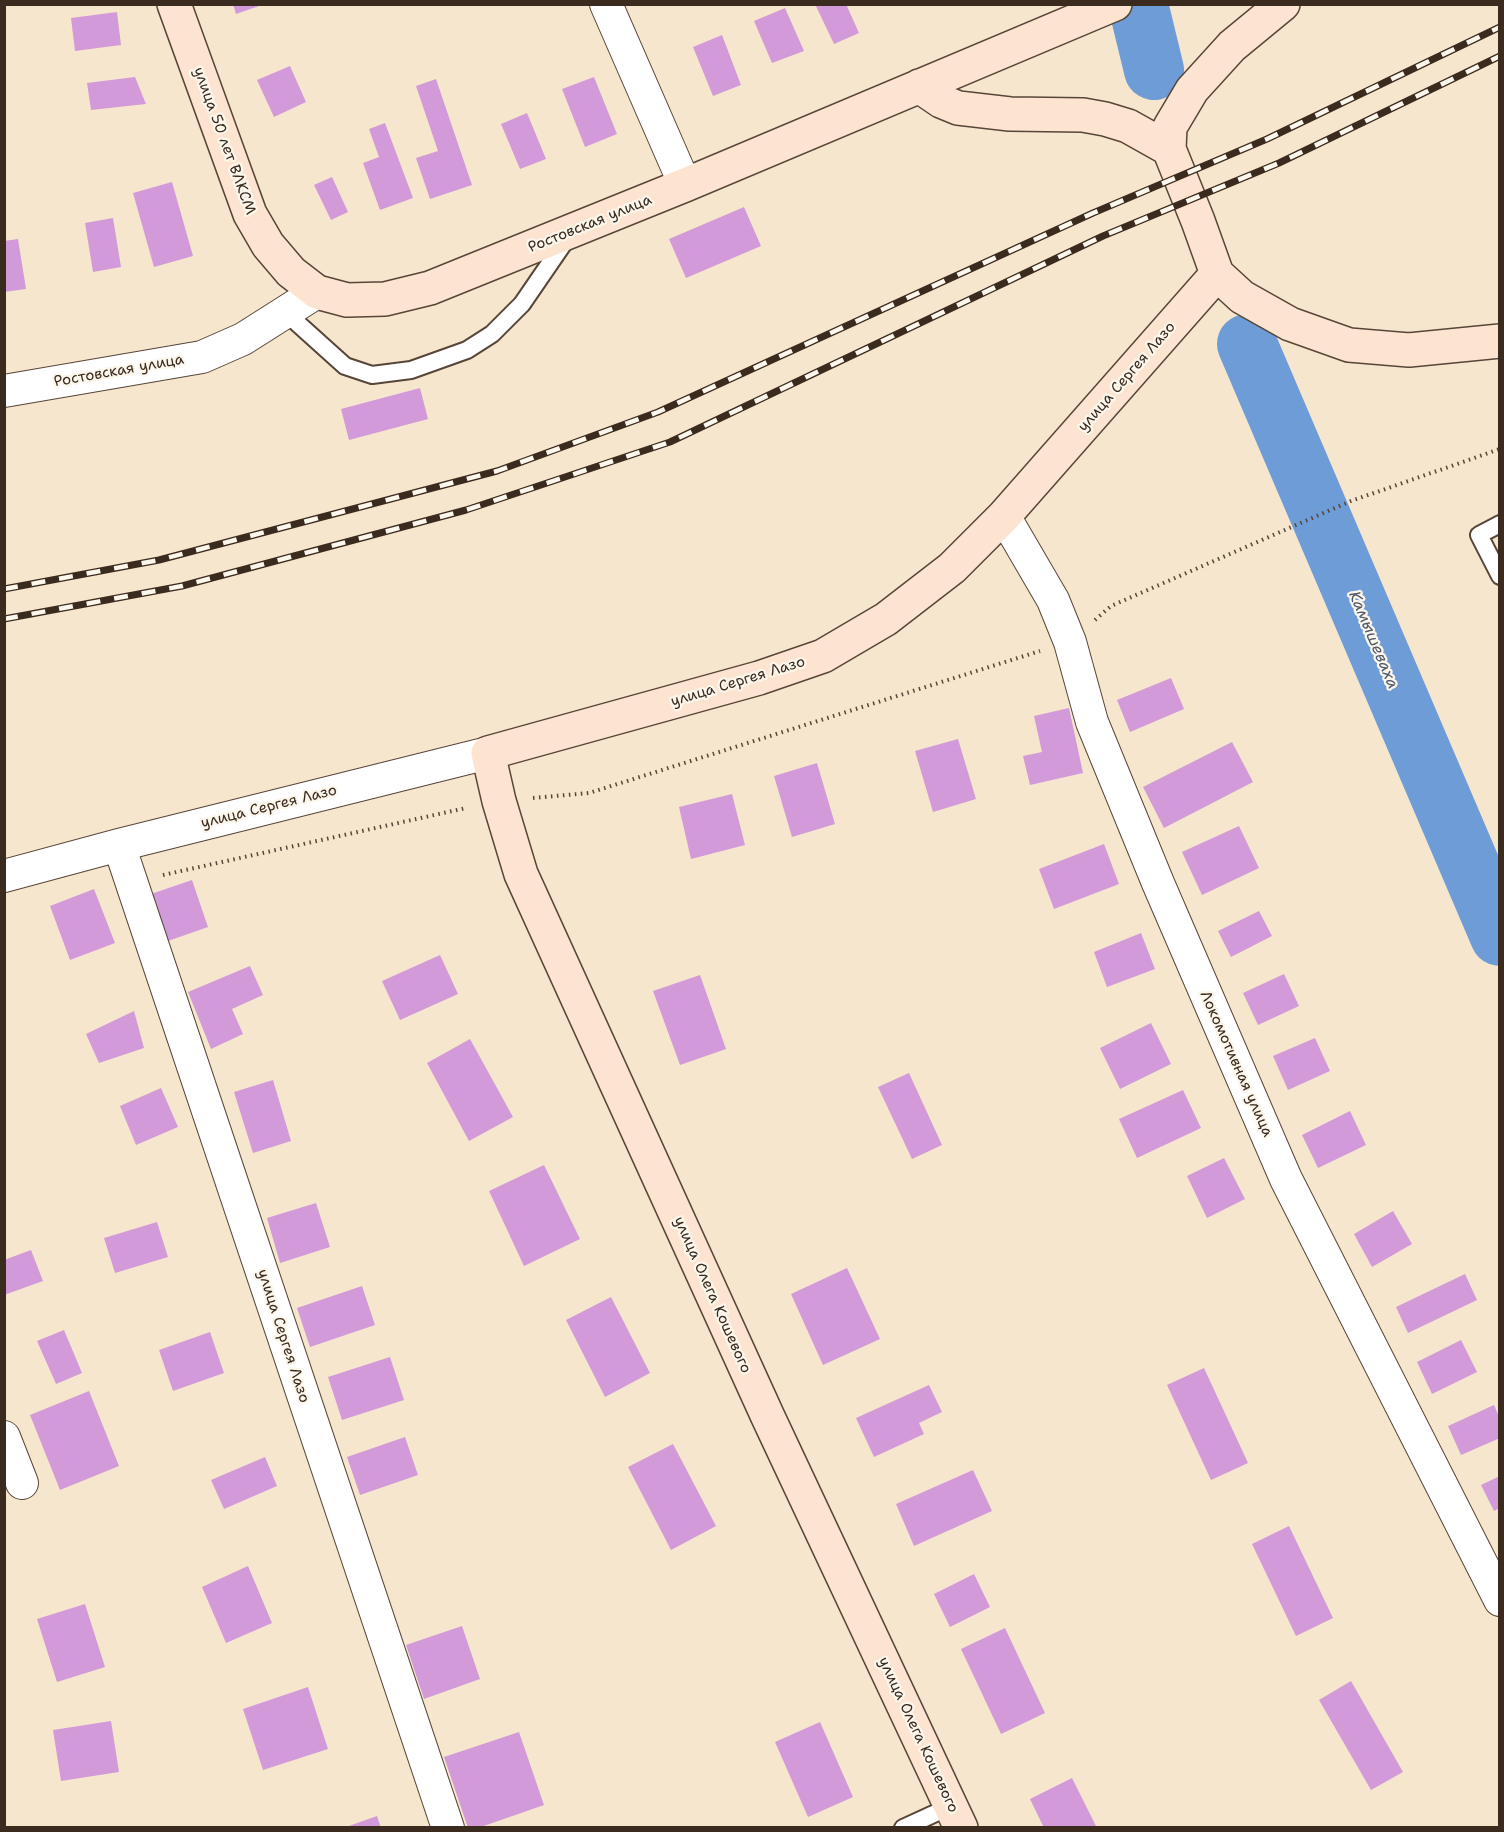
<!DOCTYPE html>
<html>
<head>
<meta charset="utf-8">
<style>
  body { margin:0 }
  #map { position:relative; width:1504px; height:1832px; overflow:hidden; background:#f6e6ce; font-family:"Shantell Sans",sans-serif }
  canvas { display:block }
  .frame { position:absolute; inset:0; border:6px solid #3b2a1e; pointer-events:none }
</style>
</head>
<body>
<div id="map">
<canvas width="1504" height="1832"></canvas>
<div class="frame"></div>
</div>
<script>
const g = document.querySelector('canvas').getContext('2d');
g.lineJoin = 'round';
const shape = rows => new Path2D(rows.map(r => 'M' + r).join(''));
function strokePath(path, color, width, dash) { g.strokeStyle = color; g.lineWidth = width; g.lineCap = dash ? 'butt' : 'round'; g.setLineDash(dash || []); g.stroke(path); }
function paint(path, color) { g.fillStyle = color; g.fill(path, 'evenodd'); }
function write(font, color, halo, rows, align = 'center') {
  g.font = font + ' "Shantell Sans",sans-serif'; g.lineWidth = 4.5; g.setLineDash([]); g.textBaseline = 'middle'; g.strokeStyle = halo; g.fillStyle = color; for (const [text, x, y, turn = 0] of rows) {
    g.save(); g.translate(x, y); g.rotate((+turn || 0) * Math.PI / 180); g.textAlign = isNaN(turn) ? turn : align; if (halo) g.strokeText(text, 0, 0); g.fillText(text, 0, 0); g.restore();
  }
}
const river = shape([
  [1138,4,1154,70],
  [1247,344,1500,936]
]);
const building = shape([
  [233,4,262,4,262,5,236,14],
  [815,4,846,4,859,33,834,44],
  [785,8,804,51,772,63,754,21],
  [117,12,121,45,75,51,71,18],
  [722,35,741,85,713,96,693,47],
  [290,66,306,102,274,117,257,80],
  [135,77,146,104,91,110,87,83],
  [594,77,617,134,585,147,562,89],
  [436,79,472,185,430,199,416,158,438,151,416,86],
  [527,113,546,159,520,169,501,124],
  [385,123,413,198,380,210,363,163,379,157,369,129],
  [332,177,348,212,331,220,314,185],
  [172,182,193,256,154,267,133,193],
  [744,207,761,246,686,278,669,239],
  [113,218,121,267,93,272,85,223],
  [18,239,26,289,4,292,4,241],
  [420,388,428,419,349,440,341,409],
  [1171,678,1184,709,1130,732,1117,700],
  [1069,708,1083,773,1030,785,1023,756,1042,752,1034,716],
  [958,739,976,799,933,812,915,751],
  [1232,742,1253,782,1164,828,1143,787],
  [817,763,835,824,792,837,774,776],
  [732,794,745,845,691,859,679,807],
  [1239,826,1259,868,1202,895,1182,852],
  [1104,844,1119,884,1054,909,1039,869],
  [192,880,208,927,168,941,151,894],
  [94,889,115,943,70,960,50,906],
  [1259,911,1272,936,1231,957,1218,931],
  [1141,933,1155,969,1107,987,1094,952],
  [440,955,458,994,400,1020,382,981],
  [250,966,263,995,232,1009,243,1034,211,1049,188,992],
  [1284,974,1299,1006,1258,1025,1243,993],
  [700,975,726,1049,680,1065,653,991],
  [134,1011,144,1048,99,1063,86,1034],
  [1151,1023,1171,1064,1120,1089,1100,1048],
  [1315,1038,1330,1071,1288,1090,1273,1056],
  [470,1039,513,1117,469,1141,427,1063],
  [909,1073,942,1145,912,1159,878,1087],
  [273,1080,291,1141,253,1153,234,1092],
  [161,1088,178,1127,136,1145,120,1106],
  [1183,1090,1201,1128,1137,1158,1119,1119],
  [1350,1111,1366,1145,1318,1168,1302,1135],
  [1224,1158,1245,1199,1207,1218,1187,1176],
  [544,1165,580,1239,524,1266,489,1191],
  [316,1203,330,1247,280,1263,267,1218],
  [1393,1211,1412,1244,1372,1267,1354,1234],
  [157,1222,168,1257,115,1273,104,1238],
  [31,1250,43,1281,4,1295,4,1260],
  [847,1268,880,1339,823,1365,791,1294],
  [1465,1274,1477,1300,1408,1333,1396,1307],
  [362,1286,375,1325,310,1347,297,1308],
  [611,1297,650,1373,605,1397,566,1320],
  [64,1330,82,1373,56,1384,37,1341],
  [210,1332,224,1373,173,1391,159,1350],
  [1461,1340,1477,1372,1432,1394,1417,1362],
  [390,1357,404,1400,342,1420,328,1377],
  [1204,1368,1248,1463,1211,1480,1167,1385],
  [929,1385,942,1412,919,1423,924,1434,874,1457,856,1418],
  [89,1391,119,1466,60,1490,30,1415],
  [1494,1405,1500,1419,1500,1438,1461,1455,1448,1426],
  [405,1437,418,1475,360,1495,347,1457],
  [673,1444,716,1526,671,1550,628,1467],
  [265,1457,277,1486,224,1509,211,1480],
  [973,1470,992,1511,914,1546,896,1504],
  [1500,1476,1500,1508,1494,1511,1481,1485],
  [1289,1526,1333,1618,1296,1636,1252,1544],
  [248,1566,272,1623,226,1643,202,1587],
  [974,1574,990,1607,950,1627,934,1594],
  [85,1604,105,1667,57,1682,37,1619],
  [462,1626,480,1679,424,1699,406,1645],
  [1005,1628,1045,1713,1001,1734,961,1649],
  [1351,1681,1403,1772,1371,1790,1319,1700],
  [308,1687,328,1749,263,1770,243,1709],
  [111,1721,119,1772,61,1781,53,1730],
  [820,1722,853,1797,808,1817,775,1742],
  [519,1732,544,1805,478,1828,468,1828,444,1757],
  [1072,1778,1097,1828,1044,1828,1030,1799],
  [377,1816,381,1828,346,1828,346,1827]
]);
const path = shape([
  [1095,620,1111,606,1351,501,1500,449],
  [533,798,589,793,1040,651],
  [163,875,466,808]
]);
const lane = shape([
  [285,312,345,366,372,375,411,370,467,350,492,334,522,304,568,237],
  [1500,524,1479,535,1500,576],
  [903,1828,951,1806]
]);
const street = shape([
  [606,4,685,185],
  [4,391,202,357,243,339,317,292],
  [1004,516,1053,600,1070,642,1092,722,1158,883,1286,1179,1500,1600],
  [119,845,448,1828],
  [4,876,119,845,488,753],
  [4,1437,22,1483]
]);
const secondary = shape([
  [174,4,250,214,268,245,291,272,317,292,347,300,385,299,430,288,685,185,1115,4],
  [1283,4,1232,46,1192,90,1170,127,1169,149,1198,221,1217,274,1242,297,1290,324,1349,345,1409,350,1500,341],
  [919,86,941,101,958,108,1010,114,1083,115,1105,119,1128,126,1169,149],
  [961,1828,768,1417,521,874,499,801,488,753,759,678,823,656,886,619,952,568,1004,516,1217,274]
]);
const rail = shape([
  [4,589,159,560,497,471,658,412,1093,213,1267,139,1500,27],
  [4,619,182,586,466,510,670,442,1103,236,1279,163,1500,56]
]);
const streetNames = [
  ["улица 50 лет ВЛКСМ",224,141,70],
  ["Ростовская улица",590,224,-22],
  ["Ростовская улица",119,371,-10],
  ["улица Сергея Лазо",1127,377,-49],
  ["улица Сергея Лазо",738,682,-17],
  ["улица Сергея Лазо",269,807,-14],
  ["Локомотивная улица",1236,1064,66],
  ["улица Олега Кошевого",712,1295,66],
  ["улица Сергея Лазо",283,1336,72],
  ["улица Олега Кошевого",918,1735,65]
];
const waterNames = [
  ["Камышеваха",1373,640,67]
];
strokePath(river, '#6e9cd7', 60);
paint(building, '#d29ad8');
strokePath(lane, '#574638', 20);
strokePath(street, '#574638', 34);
strokePath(secondary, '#574638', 36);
strokePath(path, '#574638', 4, [1.5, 4.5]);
strokePath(lane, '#fff', 16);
strokePath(street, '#fff', 32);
strokePath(secondary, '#fde4d0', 33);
strokePath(rail, '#3b2a1e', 7);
strokePath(rail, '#fbf7ec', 4.5, [14]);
write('15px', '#3b2a1e', '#fbf7ec', streetNames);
write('italic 16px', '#4f5868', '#fbf7ec', waterNames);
</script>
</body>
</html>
